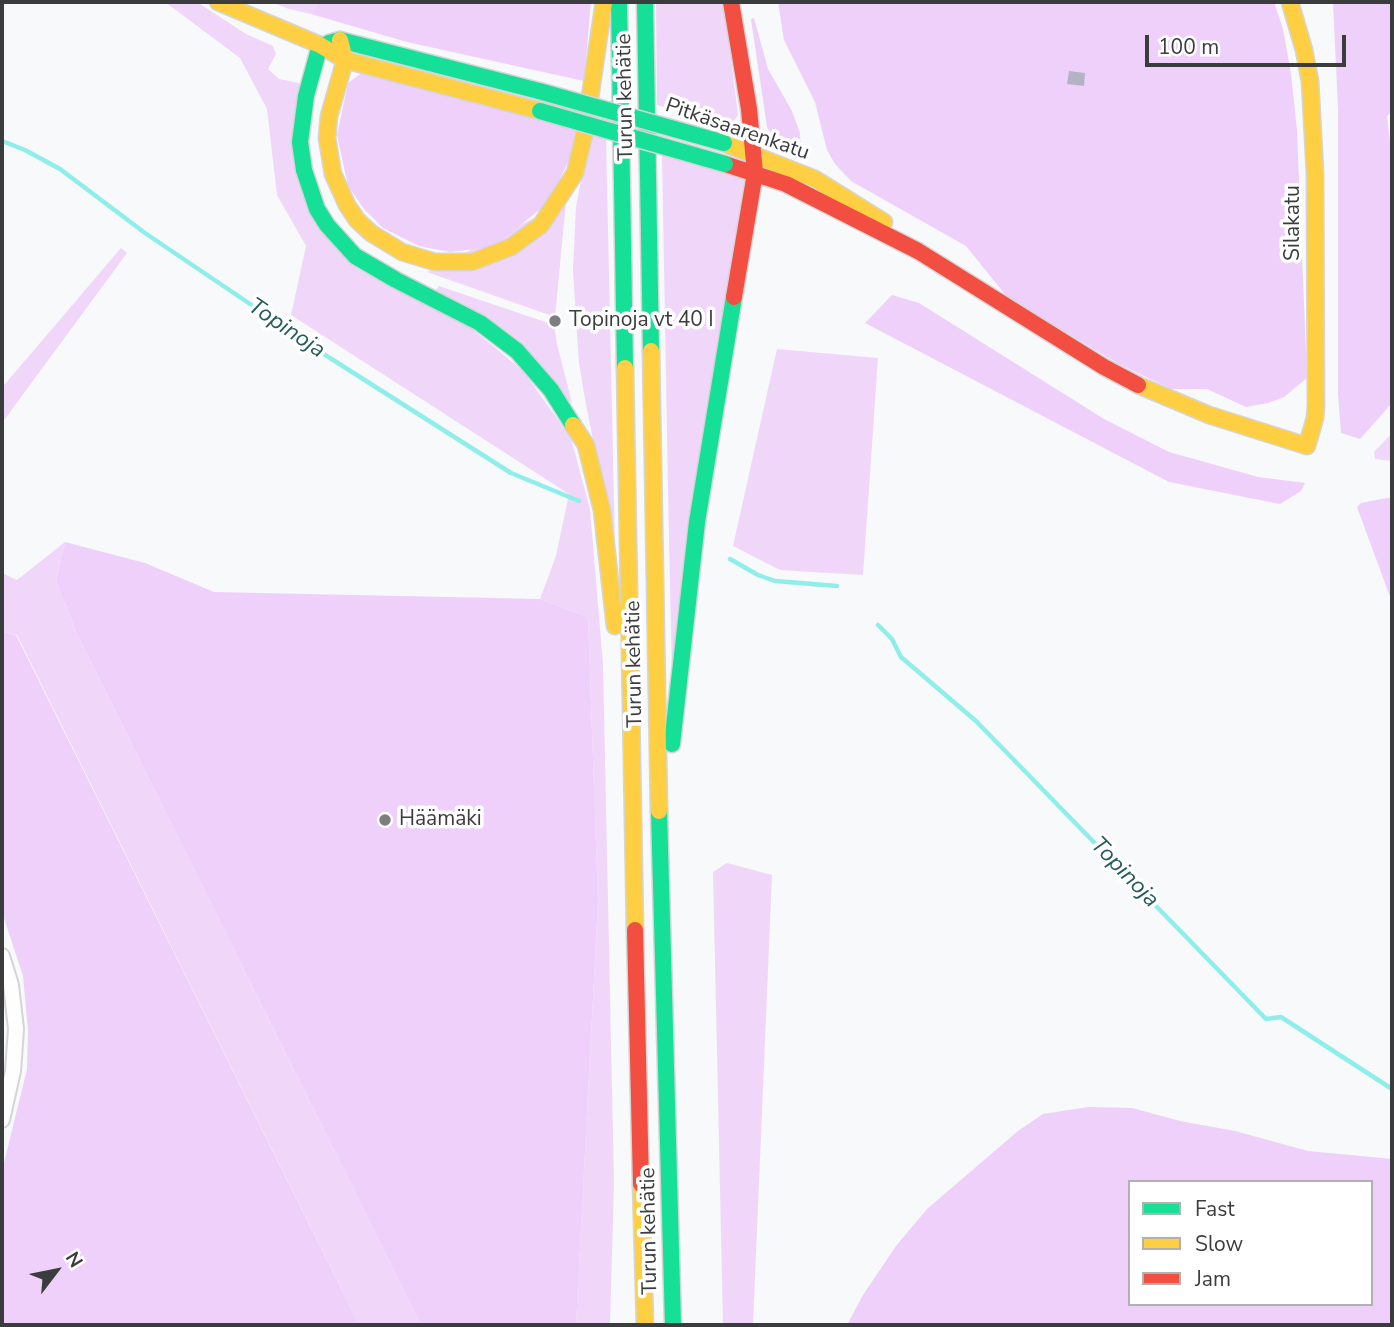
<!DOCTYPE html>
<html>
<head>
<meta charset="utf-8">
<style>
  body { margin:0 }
  #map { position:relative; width:1394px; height:1327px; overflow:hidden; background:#f7f9fb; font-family:"Nunito Sans",sans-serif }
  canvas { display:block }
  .frame { position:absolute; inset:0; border:4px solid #3b3c3d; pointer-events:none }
  .legend { position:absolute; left:1128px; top:1180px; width:245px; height:126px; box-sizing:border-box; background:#fff; border:2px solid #b1b1b1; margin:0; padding:9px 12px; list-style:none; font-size:21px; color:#3b3c3d }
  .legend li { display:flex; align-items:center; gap:14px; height:35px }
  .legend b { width:35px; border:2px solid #b1b1b1 }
  .north { position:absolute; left:21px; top:1236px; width:70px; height:70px; -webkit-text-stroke:5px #fff; paint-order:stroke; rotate:58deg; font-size:19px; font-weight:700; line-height:28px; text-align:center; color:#3b3c3d }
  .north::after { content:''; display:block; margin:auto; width:24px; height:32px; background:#3b3c3d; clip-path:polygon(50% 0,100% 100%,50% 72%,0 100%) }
  .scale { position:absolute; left:1145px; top:35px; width:201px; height:32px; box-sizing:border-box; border:4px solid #3b3c3d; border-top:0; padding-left:9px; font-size:21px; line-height:24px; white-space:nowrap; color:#3b3c3d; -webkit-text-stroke:5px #fff; paint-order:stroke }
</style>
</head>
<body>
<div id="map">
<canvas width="1394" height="1327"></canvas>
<div class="frame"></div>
<ul class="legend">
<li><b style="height:9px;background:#16e098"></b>Fast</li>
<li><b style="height:9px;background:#ffcf43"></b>Slow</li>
<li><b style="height:9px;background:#f24e42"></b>Jam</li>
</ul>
<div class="north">N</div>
<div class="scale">100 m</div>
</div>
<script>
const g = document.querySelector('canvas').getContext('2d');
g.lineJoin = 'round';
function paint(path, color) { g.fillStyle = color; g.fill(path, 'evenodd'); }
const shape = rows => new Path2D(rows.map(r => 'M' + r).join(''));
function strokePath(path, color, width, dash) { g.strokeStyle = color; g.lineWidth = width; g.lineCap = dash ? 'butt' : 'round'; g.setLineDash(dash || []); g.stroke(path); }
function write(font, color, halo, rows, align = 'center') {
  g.font = font + ' "Nunito Sans",sans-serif'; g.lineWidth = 7; g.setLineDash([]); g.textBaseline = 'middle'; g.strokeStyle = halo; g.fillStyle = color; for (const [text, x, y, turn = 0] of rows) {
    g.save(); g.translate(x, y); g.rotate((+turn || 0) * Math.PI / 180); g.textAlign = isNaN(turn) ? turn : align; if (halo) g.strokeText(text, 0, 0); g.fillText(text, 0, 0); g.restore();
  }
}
const green = shape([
  [165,2,197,2,246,34,273,46,276,54,268,69,279,79,299,83,312,218,470,327,523,371,571,438,590,509,603,664,614,1183,610,1325,579,1325,576,1323,598,902,588,617,540,599,556,556,569,494,291,315,306,246,277,195,267,109,240,58],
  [271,2,319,2,311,14,289,9],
  [656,2,724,2,738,115,730,127,727,128,724,125,657,105],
  [590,133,606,137,615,548,586,405,579,363,576,321,573,269,576,207],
  [662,154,747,178,672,678,668,489],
  [566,202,555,317,427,272],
  [121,248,127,253,2,423,2,386,5,384],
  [439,286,554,325,557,344,572,403,435,292],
  [777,349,878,358,863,575,780,570,733,546],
  [1392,433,1392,461,1375,459,1374,452],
  [65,542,56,581,77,634,421,1325,359,1325,17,635,2,632,2,573,17,580],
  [727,863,772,875,753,1325,723,1325,713,872]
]);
const forest = shape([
  [319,2,591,2,584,81,407,42,311,14],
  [778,2,1274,2,1283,29,1291,74,1297,130,1307,378,1284,397,1268,403,1246,407,1207,389,1171,389,1119,364,1008,298,966,246,851,181,835,164,827,150,815,102,784,40],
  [1333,2,1392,2,1392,112,1387,116,1392,160,1392,403,1360,439,1341,433,1338,394,1338,108],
  [754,18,768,69,792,111,800,133,801,156,778,146,767,127,751,19],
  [363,72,578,130,574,150,548,203,493,247,450,252,419,246,383,228,364,209,348,186,337,135,348,83],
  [892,295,919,303,1104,419,1169,452,1258,477,1305,483,1301,491,1280,504,1169,482,865,323],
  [1392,497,1392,602,1357,507,1361,503],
  [65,542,145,563,214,592,540,599,588,617,598,901,576,1325,421,1325,77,634,56,581],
  [2,632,16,635,359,1325,2,1325,2,1171,27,1069,28,1031,23,976,2,912],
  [1088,1107,1132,1108,1180,1121,1235,1131,1308,1151,1392,1159,1392,1325,847,1325,863,1295,896,1246,927,1209,1018,1131,1043,1114],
  [1130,1182,1371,1182,1371,1304,1130,1304]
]);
const stream = shape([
  [2,141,25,150,60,169,145,233,330,358,511,473,579,501],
  [730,559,758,575,775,581,837,586],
  [878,625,892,639,901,657,976,721,1266,1019,1281,1017,1392,1089]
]);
const building = shape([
  [1069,71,1085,73,1084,86,1067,84]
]);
const street = shape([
  [2,956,11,985,16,1029,13,1071,2,1120]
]);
const fast = shape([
  [619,2,625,368],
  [645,2,651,351],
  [329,43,340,40,539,91],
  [320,45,306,96,300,142,304,170,317,209,327,225,355,256,396,280,480,323,517,351,551,390,573,425],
  [672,744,697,522,734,297],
  [659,811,673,1325]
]);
const slow = shape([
  [218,2,320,45,345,60,540,111],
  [340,40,345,60,329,116,327,138,333,174,347,205,357,220,371,233,402,252,435,262,472,262,511,247,541,225,575,173,585,131,604,2],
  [724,143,815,179,884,222],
  [651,351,659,811],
  [625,368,635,930],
  [1138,385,1209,415,1307,446,1315,418,1316,405,1315,173,1310,81,1304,50,1290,2],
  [573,425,586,445,602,510,615,626],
  [641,1184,645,1325]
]);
const jam = shape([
  [731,2,749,109,755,173,734,297],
  [725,164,786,184,918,251,1104,367,1138,385],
  [635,930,641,1184]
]);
const fastBridge = shape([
  [539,91,724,143],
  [540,111,725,164]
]);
const markers = [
  [555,321,7,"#7d7e80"],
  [385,820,7,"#7d7e80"]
];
const streetNames = [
  ["Turun kehätie",626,97,-91],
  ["Pitkäsaarenkatu",737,130,19],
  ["Silakatu",1294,223,-90],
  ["Turun kehätie",635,664,-91],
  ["Turun kehätie",650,1231,-91]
];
const poiNames = [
  ["Topinoja vt 40 I",569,321],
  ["Häämäki",399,820]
];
const waterNames = [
  ["Topinoja",286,329,34],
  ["Topinoja",1124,873,46]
];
paint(green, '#f0d7fa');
paint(forest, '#eed0fa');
strokePath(stream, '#8feeea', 4.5);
paint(building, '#b3b3c3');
strokePath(street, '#d5d5d7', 18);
strokePath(fast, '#d5d5d7', 19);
strokePath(slow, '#d5d5d7', 19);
strokePath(jam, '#d5d5d7', 19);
strokePath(street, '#fefefe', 14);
strokePath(fast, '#16e098', 16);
strokePath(slow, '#ffcf43', 16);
strokePath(jam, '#f24e42', 16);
strokePath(fastBridge, '#d5d5d7', 19, []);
strokePath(fastBridge, '#16e098', 16);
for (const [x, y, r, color] of markers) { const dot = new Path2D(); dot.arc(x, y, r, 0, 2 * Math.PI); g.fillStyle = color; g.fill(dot); strokePath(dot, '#fff', 2.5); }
write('21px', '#3b3c3d', '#fff', streetNames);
write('21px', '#3b3c3d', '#fff', poiNames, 'left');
write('italic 23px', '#235c58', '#fff', waterNames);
</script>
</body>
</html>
